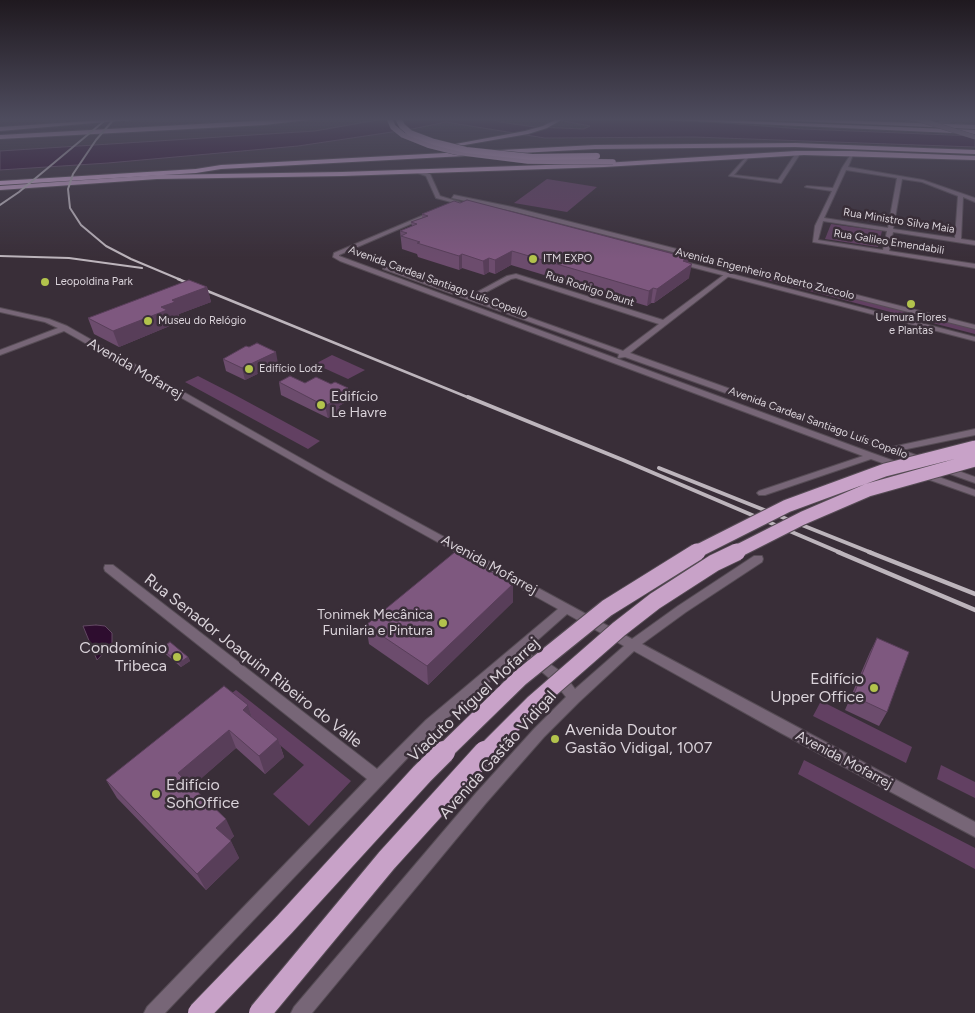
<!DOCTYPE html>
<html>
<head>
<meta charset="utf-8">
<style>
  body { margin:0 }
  canvas { display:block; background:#392e38 }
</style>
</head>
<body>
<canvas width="975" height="1013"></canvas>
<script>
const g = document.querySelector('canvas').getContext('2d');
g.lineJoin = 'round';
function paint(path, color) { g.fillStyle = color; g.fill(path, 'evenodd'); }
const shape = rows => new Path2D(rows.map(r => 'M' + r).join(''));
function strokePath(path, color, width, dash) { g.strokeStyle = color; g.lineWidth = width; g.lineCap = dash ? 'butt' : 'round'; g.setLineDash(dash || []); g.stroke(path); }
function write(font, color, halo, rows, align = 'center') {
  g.font = font + ' Figtree,sans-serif'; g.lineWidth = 5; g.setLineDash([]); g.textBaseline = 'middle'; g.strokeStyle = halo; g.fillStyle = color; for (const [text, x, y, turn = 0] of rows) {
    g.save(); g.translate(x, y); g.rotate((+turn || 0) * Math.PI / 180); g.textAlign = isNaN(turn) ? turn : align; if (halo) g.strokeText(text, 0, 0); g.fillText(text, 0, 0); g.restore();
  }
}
const green = shape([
  [547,179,597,187,567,212,514,203],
  [483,203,975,329,975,334,478,205],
  [831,224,882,231,878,247,825,239],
  [332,355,365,370,348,379,315,364],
  [198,376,235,395,320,441,308,449,185,382],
  [236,690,351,781,309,826,273,794,304,765,224,699],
  [821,701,912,747,906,763,813,716],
  [804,760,975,848,975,869,798,774],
  [941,765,975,782,975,798,937,779]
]);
const water = shape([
  [389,118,488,118,500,122,535,127,584,129,590,126,548,118,659,118,802,129,975,136,975,147,694,137,545,138,446,122,412,129,298,146,108,163,0,170,0,151,315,131,389,118],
  [96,625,105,626,112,633,112,644,97,660,83,626,96,625]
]);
const minor = shape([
  [796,153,800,154,781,183,729,176,747,156,749,157,734,175,778,180,796,153],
  [851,154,853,155,848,167,923,180,975,198,975,202,963,197,961,239,975,241,975,245,893,232,889,251,975,264,975,268,813,242,815,226,832,191,805,187,807,186,833,188,842,168,851,154],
  [846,170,897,178,888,228,824,218,846,170],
  [902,179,922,182,958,196,955,238,893,229,902,179],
  [823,221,887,231,883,250,818,240,823,221],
  [431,212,436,213,339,255,339,256,872,453,975,490,975,496,871,459,765,495,759,495,757,493,759,491,863,456,340,261,333,257,334,253,431,212],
  [383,267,387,267,470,296,507,276,516,274,663,320,725,274,729,274,729,276,630,353,892,447,975,429,975,435,902,450,927,459,929,461,927,463,921,463,625,357,618,358,619,354,383,269,383,267],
  [516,278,659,324,623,351,475,298,511,279,516,278],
  [0,308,49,319,67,326,332,476,632,639,678,606,754,556,762,556,763,559,762,562,686,612,642,644,975,822,975,837,781,733,634,651,579,702,544,737,486,803,312,1013,291,1013,294,1007,476,793,534,729,566,697,554,682,542,672,529,665,515,660,436,728,165,1013,144,1013,147,1007,367,779,105,571,104,568,105,565,113,565,377,769,426,720,558,609,326,480,64,331,0,355,0,350,58,328,45,322,0,312,0,308],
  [567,614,624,646,575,689,564,674,550,664,537,657,523,653,567,614],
  [942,465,975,477,975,483,939,470,937,468,942,465]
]);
const tertiary = shape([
  [903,118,908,118,924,122,950,123,924,124,903,118],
  [417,170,430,174,440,196,466,204,466,206,436,198,426,176,415,172,417,170],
  [454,195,512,207,975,325,975,329,512,211,452,198,454,195],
  [678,260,975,337,975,341,676,263,676,261,678,260]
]);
const trunk = shape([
  [135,118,153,118,0,131,0,127,135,118],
  [772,118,975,125,975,129,774,120,772,118],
  [796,151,852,151,975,156,975,160,804,155,604,167,342,176,157,179,0,190,0,186,157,175,342,172,604,163,796,151]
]);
const motorway = shape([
  [308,118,325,118,264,125,0,139,0,135,308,118],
  [559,118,565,118,547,128,528,134,453,147,450,145,525,131,543,126,559,118],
  [668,118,975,130,975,134,670,120,668,118],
  [795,143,975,150,975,154,795,147,595,149,221,169,196,173,0,185,0,181,196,169,221,165,595,145,795,143]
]);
const railFar3 = shape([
  [115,118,96,140,73,174,68,189,70,208,81,225,106,246,131,259,181,280],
  [0,205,19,192,103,122],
  [0,256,69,258,142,268]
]);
const railFar2 = shape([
  [178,279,472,399]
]);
const railFar1 = shape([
  [468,397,623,460,841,553],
  [659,468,872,553]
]);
const rail = shape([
  [838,552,975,610],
  [869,552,975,594]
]);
const secondaryBridge = shape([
  [914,118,975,137]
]);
const trunkBridgeFar3 = shape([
  [389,118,393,127,403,135,428,145,456,152,528,161,613,162]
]);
const trunkBridgeFar2 = shape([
  [694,553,787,506,885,470,975,447],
  [734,553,803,518,868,490,975,460]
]);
const trunkBridgeFar1 = shape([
  [443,753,520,678,607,608,697,552],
  [484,753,533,704,619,629,655,601,714,563,737,552]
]);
const trunkBridge = shape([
  [199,1013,284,925,422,774,444,752],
  [260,1013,387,860,485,752]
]);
const motorwayBridge = shape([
  [398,118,402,126,410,133,434,142,466,150,532,157,597,156]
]);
const wall = shape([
  [422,214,688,263,689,278,654,303,651,303,647,306,511,265,495,274,489,272,484,275,462,268,459,270,418,257,417,254,402,249,400,231,412,226,411,222,422,218],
  [207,287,211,302,179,314,179,317,170,321,172,325,119,347,94,334,88,318],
  [223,359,278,364,245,380,226,371],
  [279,382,331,384,348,388,349,400,339,406,340,411,328,418,281,395],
  [513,584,513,602,428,685,369,644,366,625],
  [877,638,887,712,879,726,845,710,870,652],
  [161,648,188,657,190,661,181,667,163,652],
  [248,705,252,717,278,739,284,757,265,774,236,748,192,786,234,836,230,840,239,858,206,890,117,798,106,780]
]);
const shadedWall = shape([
  [512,251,511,265,495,274,495,260],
  [462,254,462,268,459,270,459,256],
  [489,258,489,272,484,275,483,261],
  [689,258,687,267,692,264,689,278,654,303,657,289,683,261],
  [207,287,211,302,179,314,179,317,170,321,172,325,119,347,113,331,161,307,172,300],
  [653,288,651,303,647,306,649,291],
  [276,352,278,364,245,380,242,368],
  [348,388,349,400,339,406,340,411,328,418,325,406,332,396],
  [513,584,513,602,428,685,427,666],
  [188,657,190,661,181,667,179,663],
  [248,705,254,724,243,710],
  [229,730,236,748,187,791,178,773],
  [278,739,284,757,265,774,259,756],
  [226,819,234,836,225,845,216,828],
  [231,841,239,858,206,890,197,874]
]);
const building = shape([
  [467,200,689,258,683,261,692,264,657,289,653,288,649,291,512,251,495,260,489,258,483,261,462,254,459,256,417,243,420,242,401,236,407,233,400,231,417,224,411,222,428,216,422,214,454,201,460,203,467,200],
  [189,280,207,287,172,300,175,302,161,307,167,310,113,331,88,318,189,280],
  [257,343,276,352,242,368,223,359,246,346,249,347,257,343],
  [290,376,305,383,316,377,331,384,335,382,348,388,332,396,338,399,325,406,279,382,290,376],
  [455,552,513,584,427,666,366,625,455,552],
  [877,638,909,652,887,712,853,696,877,638],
  [170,642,188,657,179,663,161,648,170,642],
  [224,686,248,705,243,710,278,739,259,756,229,730,178,773,226,819,216,828,231,841,197,874,106,780,224,686]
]);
const markers = [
  [533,259,5,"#b2c34c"],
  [45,282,5,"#b2c34c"],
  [911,304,5,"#b2c34c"],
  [148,321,5,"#b2c34c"],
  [249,369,5,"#b2c34c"],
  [321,405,5,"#b2c34c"],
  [443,623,5,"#b2c34c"],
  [177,657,5,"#b2c34c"],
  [874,688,5,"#b2c34c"],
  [555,739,5,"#b2c34c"],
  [156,794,5,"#b2c34c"]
];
const farStreetnames = [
  ["Rua Ministro Silva Maia",899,221,9],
  ["Rua Galileo Emendabili",889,242,9],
  ["Avenida Engenheiro Roberto Zuccolo",765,274,14],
  ["Avenida Cardeal Santiago Luís Copello",438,282,20],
  ["Rua Rodrigo Daunt",590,289,18],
  ["Avenida Cardeal Santiago Luís Copello",818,423,20]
];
const farPoinames = [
  ["ITM EXPO",543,259],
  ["Leopoldina Park",55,282],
  ["Uemura Flores",911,318,"center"],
  ["e Plantas",911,331,"center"],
  ["Museu do Relógio",158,321],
  ["Edifício Lodz",259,369]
];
const streetNames = [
  ["Avenida Mofarrej",135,369,30],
  ["Avenida Mofarrej",489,565,29],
  ["Avenida Mofarrej",844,760,28]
];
const poiNames = [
  ["Edifício",331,397],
  ["Le Havre",331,413],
  ["Tonimek Mecânica",433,615,"right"],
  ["Funilaria e Pintura",433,631,"right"]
];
const nearPoinames = [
  ["Condomínio",167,648],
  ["Tribeca",167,666],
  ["Edifício",864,679],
  ["Upper Office",864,697],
  ["Avenida Doutor",565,730,"left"],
  ["Gastão Vidigal, 1007",565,748,"left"],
  ["Edifício",166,785,"left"],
  ["SohOffice",166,803,"left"]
];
const nearStreetnames = [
  ["Rua Senador Joaquim Ribeiro do Valle",253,661,38],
  ["Viaduto Miguel Mofarrej",474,700,-43],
  ["Avenida Gastão Vidigal",498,755,-48]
];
paint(green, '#624062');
paint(water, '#2e0d2f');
strokePath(water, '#624862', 1);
strokePath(minor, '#564c55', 2);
strokePath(tertiary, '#564c55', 2);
strokePath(trunk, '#564c55', 2);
strokePath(motorway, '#564c55', 2);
paint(minor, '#767');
paint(tertiary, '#767');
paint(trunk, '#c8a2c8');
paint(motorway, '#d6acd6');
strokePath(railFar3, '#bdb5bc', 2);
strokePath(railFar2, '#bdb5bc', 2.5);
strokePath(railFar1, '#bdb5bc', 4);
strokePath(rail, '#bdb5bc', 4.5);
strokePath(secondaryBridge, '#564c55', 5, []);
strokePath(trunkBridgeFar3, '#564c55', 6, []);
strokePath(trunkBridgeFar2, '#564c55', 15, []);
strokePath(trunkBridgeFar1, '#564c55', 19, []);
strokePath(trunkBridge, '#564c55', 24, []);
strokePath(motorwayBridge, '#564c55', 7, []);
strokePath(secondaryBridge, '#9d829d', 4.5);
strokePath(trunkBridgeFar3, '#c8a2c8', 5.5);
strokePath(trunkBridgeFar2, '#c8a2c8', 13);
strokePath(trunkBridgeFar1, '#c8a2c8', 17);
strokePath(trunkBridge, '#c8a2c8', 22);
strokePath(motorwayBridge, '#d6acd6', 6);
paint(wall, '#6c4c6d');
paint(shadedWall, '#583e59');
paint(building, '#7e587f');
strokePath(building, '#583e59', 1);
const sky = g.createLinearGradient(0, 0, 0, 259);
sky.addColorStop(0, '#1f191f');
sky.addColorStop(0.46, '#4e4c5e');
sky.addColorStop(1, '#4e4c5e00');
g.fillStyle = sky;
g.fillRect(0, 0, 975, 259);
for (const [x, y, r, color] of markers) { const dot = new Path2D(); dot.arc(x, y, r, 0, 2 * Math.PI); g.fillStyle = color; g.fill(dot); strokePath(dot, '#392e38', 2); }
write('11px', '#dad3da', '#392e38', farStreetnames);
write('11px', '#dad3da', '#392e38', farPoinames, 'left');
write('14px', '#dad3da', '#392e38', streetNames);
write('14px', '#dad3da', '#392e38', poiNames, 'left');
write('16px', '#dad3da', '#392e38', nearPoinames, 'right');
write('16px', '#dad3da', '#392e38', nearStreetnames);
</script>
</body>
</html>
